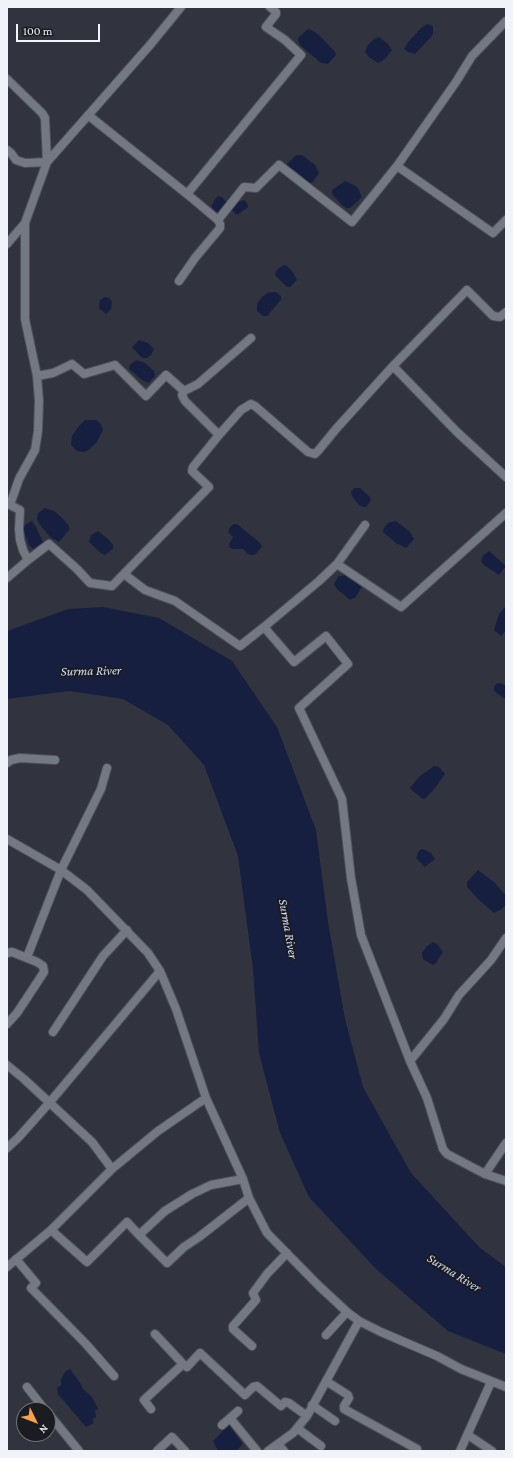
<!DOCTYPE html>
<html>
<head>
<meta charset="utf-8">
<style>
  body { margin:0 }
  #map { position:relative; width:513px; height:1458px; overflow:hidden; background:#31343e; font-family:"Crimson Pro",serif }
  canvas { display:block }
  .frame { position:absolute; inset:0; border:8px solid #f0f3f9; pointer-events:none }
  .north { position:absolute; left:16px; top:1402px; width:40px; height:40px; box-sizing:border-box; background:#1b1c21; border:1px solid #707277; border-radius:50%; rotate:133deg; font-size:11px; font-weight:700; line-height:16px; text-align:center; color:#f0f3f9 }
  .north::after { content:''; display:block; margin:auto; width:14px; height:18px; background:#f8a04b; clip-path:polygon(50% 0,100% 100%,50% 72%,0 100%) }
  .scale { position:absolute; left:16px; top:24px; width:84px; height:18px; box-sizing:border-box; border:2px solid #f0f3f9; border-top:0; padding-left:5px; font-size:12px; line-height:14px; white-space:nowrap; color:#f0f3f9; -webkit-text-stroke:3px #1b1c21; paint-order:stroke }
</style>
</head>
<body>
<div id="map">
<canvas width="513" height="1458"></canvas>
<div class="frame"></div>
<div class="north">N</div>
<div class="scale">100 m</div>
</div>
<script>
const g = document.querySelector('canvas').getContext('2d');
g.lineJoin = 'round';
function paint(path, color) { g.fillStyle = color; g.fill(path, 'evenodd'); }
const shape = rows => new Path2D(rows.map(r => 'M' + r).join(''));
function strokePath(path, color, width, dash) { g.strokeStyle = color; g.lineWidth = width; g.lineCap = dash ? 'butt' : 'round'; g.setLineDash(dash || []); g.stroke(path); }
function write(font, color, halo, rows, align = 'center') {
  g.font = font + ' "Crimson Pro",serif'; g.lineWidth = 4; g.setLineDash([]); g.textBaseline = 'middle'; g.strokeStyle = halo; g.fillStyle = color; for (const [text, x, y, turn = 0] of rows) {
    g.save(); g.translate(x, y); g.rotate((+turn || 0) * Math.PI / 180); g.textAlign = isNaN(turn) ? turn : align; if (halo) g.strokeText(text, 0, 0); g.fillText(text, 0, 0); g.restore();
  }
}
const water = shape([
  [427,24,433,26,433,34,431,37,415,54,408,52,404,49,408,42,421,28],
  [308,29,313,31,320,36,335,52,336,55,328,64,321,63,300,45,298,40,299,37],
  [379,37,388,44,392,50,385,59,378,63,369,57,365,52,368,45,373,40],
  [296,155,302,155,315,165,319,173,312,183,308,183,288,168,287,164],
  [345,181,356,186,359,190,362,197,350,208,346,208,342,205,332,194,332,190],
  [219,196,222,197,228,204,218,213,214,210,211,206,216,198],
  [244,200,247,203,248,207,237,215,232,210,232,207,235,203],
  [284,265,287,266,292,271,297,280,290,287,287,287,275,275,276,271,279,268],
  [269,292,276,292,281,296,281,300,267,316,263,316,257,311,257,304,262,297],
  [105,297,109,298,112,301,111,309,106,314,99,308,100,300],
  [139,340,148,343,154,349,151,355,147,358,143,358,139,355,132,347],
  [136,360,145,363,154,371,155,376,149,383,142,380,129,369,130,365],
  [85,420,96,420,101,424,103,430,96,443,87,451,83,452,77,451,71,445,72,436,78,427],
  [354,488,360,488,369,496,371,500,366,507,363,507,359,505,352,496,351,492],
  [45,508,54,511,61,517,68,524,70,529,59,542,50,537,40,525,37,519,38,513],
  [32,521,36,527,43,542,33,549,29,545,22,527],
  [396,521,409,531,414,539,406,548,396,543,383,532,384,528,388,523],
  [234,524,237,524,259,542,262,546,256,554,252,555,248,554,243,549,233,549,230,548,229,544,233,537,228,532,230,527],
  [98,531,109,540,113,545,113,549,105,555,102,554,89,542,91,535],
  [489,551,506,566,499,575,484,565,481,561,483,556],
  [347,574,363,585,355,598,350,600,337,589,334,584,338,577],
  [506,606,506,630,501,636,494,630,499,614],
  [103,607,159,618,232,661,277,727,316,830,328,922,345,1019,363,1087,411,1173,480,1248,506,1267,506,1354,448,1331,376,1269,309,1197,280,1133,259,1053,253,969,238,856,204,765,168,725,123,699,69,691,7,699,7,631,68,609],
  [497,683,501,683,506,686,506,698,504,698,494,691,494,686],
  [434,766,439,767,445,774,435,788,425,799,423,799,413,791,410,788,420,776],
  [421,849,425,850,431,853,435,859,425,867,416,858,418,852],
  [478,870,495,883,506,896,506,904,502,909,494,913,479,900,467,887,467,882],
  [433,942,438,945,443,952,436,963,433,965,423,959,422,953,427,946],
  [70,1369,81,1384,83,1389,92,1397,98,1409,95,1410,96,1417,92,1419,94,1423,86,1427,58,1394,57,1388,61,1385,61,1379,65,1372],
  [229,1425,243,1444,236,1451,218,1451,213,1441]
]);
const minor = shape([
  [7,79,42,113,45,118,47,162,25,163,16,160,11,153,7,150],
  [88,115,187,194,218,220,220,224,220,228,195,258,179,281],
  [397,166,493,233,506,220],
  [187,194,301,55,285,40,266,27,276,14,276,12,270,7],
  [218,220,244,187,256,188,279,165,352,222,397,166,456,82,472,56,506,21],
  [25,223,25,319,37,376,39,401,38,431,35,450,19,479,10,505,20,510,19,529,20,540,23,550,28,560],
  [7,244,25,223,47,162,150,45,181,7],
  [393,366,457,432,506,477],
  [184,391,198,384,251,338],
  [219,435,241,410,251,404,255,406,308,452,315,454,318,451,336,429,393,366,467,290,493,316,500,317,506,312],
  [337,564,401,607,506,513],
  [124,574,145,590,175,601,240,646,264,627,294,662,326,636,348,664,299,708,342,799,351,878,361,935,410,1061,427,1098,443,1149,447,1154,485,1174,506,1181],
  [7,578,28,560,49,544,77,569,90,583,112,586,209,487,192,471,193,467,219,435,185,401,182,395,184,391,166,375,146,396,115,365,84,374,72,364,53,373,37,376],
  [264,627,319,581,337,564,365,525],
  [7,763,11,760,20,758,55,760],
  [7,839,61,870,87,890,148,953,160,971,176,1009,206,1098,243,1179,249,1198,267,1233,318,1285,347,1312,359,1321,381,1332,437,1356,461,1369,506,1387],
  [7,953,12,952,37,962,43,966,44,972,17,1013,7,1024],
  [27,957,61,870,101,789,107,768],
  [53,1032,103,956,127,930],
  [410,1061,444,1019,459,995,491,960,506,938],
  [7,1065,24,1079,92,1142,112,1169],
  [7,1148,18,1138,50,1102,160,971],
  [485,1174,506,1143],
  [51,1230,87,1262,127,1222,139,1235,165,1211,192,1194,211,1185,243,1179],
  [139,1235,167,1263,184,1247,199,1237,249,1198],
  [16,1259,36,1283,31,1288,86,1344,114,1376],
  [7,1267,51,1230,112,1169,158,1131,206,1098],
  [155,1334,183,1364],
  [326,1335,347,1312],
  [252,1346,233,1329,233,1326,256,1300,253,1293,267,1274,287,1253],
  [326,1381,348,1395,349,1398,344,1406,344,1409,417,1449,416,1451],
  [27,1387,45,1410],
  [312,1405,335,1421],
  [151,1409,144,1400,183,1364,187,1367,200,1353,245,1395,253,1387,257,1386,281,1406,285,1402,289,1403,307,1416],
  [48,1413,79,1451],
  [230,1418,238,1411],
  [222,1425,230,1418,257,1451],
  [297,1428,321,1446],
  [468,1435,492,1451],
  [278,1444,284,1451],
  [157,1451,172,1437,185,1451],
  [268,1451,293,1433,307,1416,359,1321],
  [460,1451,491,1382]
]);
const waterNames = [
  ["Surma River",91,671,-1],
  ["Surma River",288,929,80],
  ["Surma River",454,1273,32]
];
paint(water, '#171f40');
strokePath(minor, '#4d5058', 10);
strokePath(minor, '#747883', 8);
write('italic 13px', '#d2dbf5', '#1b1c21', waterNames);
</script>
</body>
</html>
